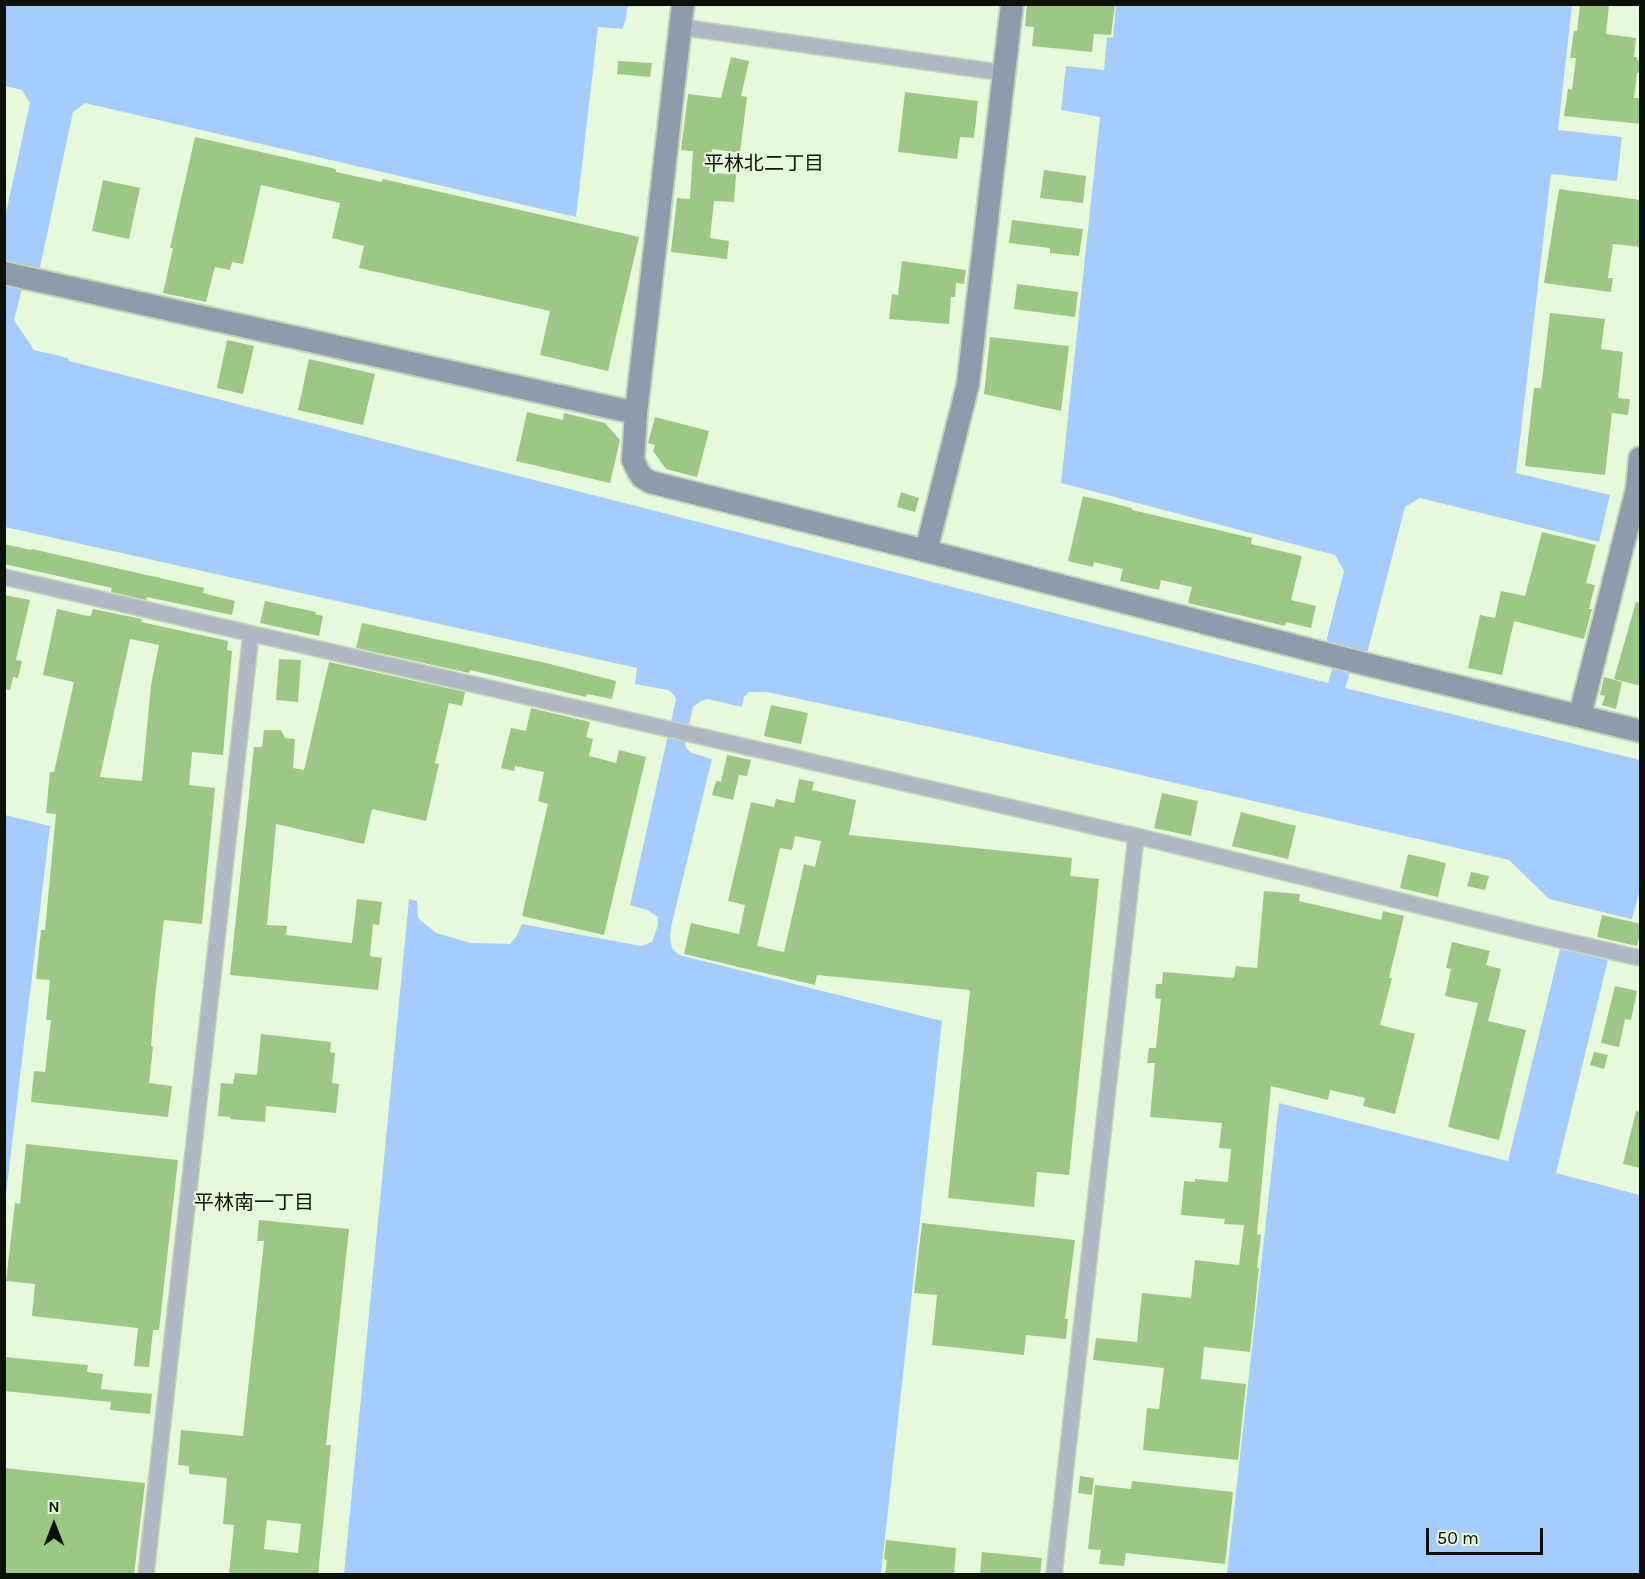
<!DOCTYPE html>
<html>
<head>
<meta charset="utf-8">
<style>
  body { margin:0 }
  #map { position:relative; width:1645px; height:1579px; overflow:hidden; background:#e6f9db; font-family:Karla,sans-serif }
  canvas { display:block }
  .frame { position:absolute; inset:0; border:6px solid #0b1107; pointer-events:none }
  .north { position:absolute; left:24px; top:1495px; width:60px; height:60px; -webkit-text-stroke:4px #e6f9db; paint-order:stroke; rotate:0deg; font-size:16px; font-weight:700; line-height:24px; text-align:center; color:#0b1107 }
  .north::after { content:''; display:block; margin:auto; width:21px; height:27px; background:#0b1107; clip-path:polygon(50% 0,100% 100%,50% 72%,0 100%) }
  .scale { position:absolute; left:1426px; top:1528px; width:117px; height:27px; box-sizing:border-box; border:3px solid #0b1107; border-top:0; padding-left:8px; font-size:18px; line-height:21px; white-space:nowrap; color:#0b1107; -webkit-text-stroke:4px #e6f9db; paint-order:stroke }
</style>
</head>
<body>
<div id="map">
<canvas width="1645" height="1579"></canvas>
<div class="frame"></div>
<div class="north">N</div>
<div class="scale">50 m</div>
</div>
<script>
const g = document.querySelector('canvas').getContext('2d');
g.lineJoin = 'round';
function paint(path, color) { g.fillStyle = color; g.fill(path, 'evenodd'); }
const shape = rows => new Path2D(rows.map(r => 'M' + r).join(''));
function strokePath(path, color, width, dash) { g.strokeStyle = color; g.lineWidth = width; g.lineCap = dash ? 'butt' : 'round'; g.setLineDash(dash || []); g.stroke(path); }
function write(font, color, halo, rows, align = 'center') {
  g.font = font + ' Karla,"Noto Sans JP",sans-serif'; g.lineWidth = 4.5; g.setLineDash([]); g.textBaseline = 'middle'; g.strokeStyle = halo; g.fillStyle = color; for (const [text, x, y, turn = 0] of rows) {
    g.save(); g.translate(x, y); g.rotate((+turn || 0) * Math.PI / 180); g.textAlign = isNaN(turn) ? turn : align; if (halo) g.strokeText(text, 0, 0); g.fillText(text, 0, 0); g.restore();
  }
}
const water = shape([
  [5,5,630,5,627,8,626,19,622,29,598,27,576,217,85,103,73,112,36,286,23,285,14,320,34,350,68,358,69,361,1328,683,1332,670,1327,638,1344,571,1335,555,1061,483,1100,117,1061,110,1066,66,1104,70,1107,37,1113,38,1116,5,1572,5,1558,130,1622,137,1617,181,1551,174,1516,473,1610,495,1599,542,1420,498,1405,507,1368,650,1350,673,1345,688,1640,760,1640,893,1639,893,1632,919,1549,899,1509,860,963,734,767,692,749,692,744,697,742,707,708,699,701,701,693,707,685,743,686,748,692,753,712,759,671,927,670,938,672,948,679,955,942,1021,881,1574,344,1574,409,899,417,901,418,918,436,933,471,943,510,944,516,937,522,924,641,946,652,942,658,925,658,917,647,910,630,905,676,699,674,695,668,690,635,684,637,668,5,527,5,217,30,103,22,90,5,86],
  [5,815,50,826,5,1202,4,815],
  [1560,949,1608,960,1556,1173,1640,1195,1640,1574,1227,1574,1279,1103,1508,1161]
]);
const building = shape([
  [1027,4,1115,4,1111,35,1094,34,1092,52,1032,46,1034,27,1025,26],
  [1580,4,1609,4,1606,34,1636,38,1634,57,1637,57,1637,60,1641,61,1641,73,1637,73,1634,98,1641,98,1641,124,1564,116,1568,89,1572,90,1576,58,1570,58,1574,31,1577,31],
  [731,57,749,61,741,96,747,97,740,153,712,149,709,173,736,174,734,202,714,201,710,238,729,241,727,259,671,252,677,198,690,199,693,151,681,150,688,94,721,98],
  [618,61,652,63,650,77,617,74],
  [905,92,978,101,974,138,960,137,957,159,898,152],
  [195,137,336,169,336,172,382,182,383,179,639,237,608,371,540,355,550,311,359,268,364,246,332,238,340,203,261,185,243,264,232,262,230,270,215,267,206,302,163,293,173,248,170,248],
  [1044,170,1086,176,1083,203,1040,198],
  [103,180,140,188,129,239,92,231],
  [1559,189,1641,200,1641,247,1613,244,1608,278,1613,278,1611,292,1544,283],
  [1012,220,1083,229,1079,256,1050,253,1050,248,1009,243],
  [902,261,966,270,964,284,956,283,955,297,951,297,949,324,889,319,892,294,898,295],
  [1017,284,1078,292,1075,317,1014,309],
  [1550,313,1605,319,1601,349,1623,352,1618,398,1630,399,1628,415,1612,413,1605,475,1525,466,1534,388,1541,388],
  [990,337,1069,346,1061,411,984,394],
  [227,340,254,346,243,394,217,388],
  [309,359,375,374,363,425,298,410],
  [527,412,563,420,564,413,605,423,620,440,610,483,516,461],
  [655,417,709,431,697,477,666,469,653,451,655,445,648,443],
  [901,492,919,498,915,512,897,507],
  [1083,496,1132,508,1132,510,1252,538,1251,544,1302,556,1291,600,1316,606,1311,628,1286,622,1285,626,1188,603,1192,587,1161,580,1159,590,1120,581,1123,569,1094,562,1093,567,1068,561],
  [1542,532,1596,545,1586,583,1595,585,1589,609,1592,609,1584,639,1514,621,1502,675,1468,668,1480,615,1495,618,1501,591,1525,596],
  [4,544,31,550,32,549,204,588,203,593,235,601,232,615,147,597,146,600,111,592,112,588,4,564],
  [4,595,30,600,16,660,22,661,18,678,13,677,10,690,4,689],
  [265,601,316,612,315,614,323,616,319,636,260,623],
  [1636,602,1641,603,1641,686,1614,679],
  [57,609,88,616,91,616,93,609,142,619,141,622,228,641,227,650,232,651,223,755,192,752,189,785,215,788,202,924,164,920,155,997,151,1046,153,1047,149,1083,172,1086,168,1117,31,1102,34,1071,45,1072,51,1020,46,1020,50,980,36,979,41,930,45,930,56,814,46,813,50,772,54,772,74,682,43,675],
  [130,639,159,645,151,685,142,781,100,777],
  [362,623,546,663,616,681,612,699,587,694,586,697,470,670,469,673,356,648],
  [279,659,301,660,298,702,276,700],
  [329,662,465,692,462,706,449,703,435,763,439,764,426,821,372,809,364,844,276,824,267,925,287,926,286,935,352,943,357,899,382,902,379,925,373,924,370,956,382,958,378,990,230,975,254,747,262,747,264,730,281,730,285,738,295,739,293,768,304,770],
  [1604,677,1622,682,1616,709,1602,705,1605,696,1600,695],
  [771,705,808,713,801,744,764,736],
  [531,708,590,722,586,737,593,739,589,756,616,763,619,750,646,757,604,935,522,916,548,804,538,801,544,772,515,766,514,771,501,768,511,728,526,731],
  [727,755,751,760,747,776,739,775,733,800,712,795,716,781,721,782],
  [799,779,814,782,812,790,856,800,849,835,1072,858,1070,876,1099,879,1069,1175,1037,1172,1034,1207,948,1198,970,990,817,975,815,985,684,954,691,923,739,934,745,905,728,901,751,802,774,807,776,799,794,803],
  [795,836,821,841,815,867,804,864,784,952,757,946,780,848,792,850],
  [1162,793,1198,801,1191,836,1154,828],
  [1241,812,1296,826,1288,859,1232,846],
  [1408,854,1446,863,1438,897,1400,888],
  [1471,872,1489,876,1485,890,1467,886],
  [1264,891,1300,894,1299,901,1381,920,1383,911,1404,916,1389,978,1392,978,1380,1025,1415,1034,1395,1114,1363,1106,1365,1098,1330,1090,1328,1100,1271,1086,1257,1234,1261,1235,1257,1268,1259,1268,1250,1352,1204,1347,1201,1379,1246,1384,1238,1460,1143,1450,1147,1408,1159,1409,1164,1368,1093,1360,1096,1338,1137,1342,1142,1293,1191,1298,1195,1260,1239,1265,1244,1225,1224,1224,1225,1219,1181,1215,1184,1181,1195,1182,1195,1179,1228,1182,1231,1149,1219,1148,1222,1123,1150,1117,1155,1063,1147,1063,1149,1048,1156,1048,1161,999,1155,998,1156,984,1162,984,1163,972,1234,978,1236,966,1257,968],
  [1602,915,1641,924,1641,931,1637,946,1597,937],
  [1452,942,1490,951,1486,965,1501,969,1488,1021,1526,1030,1499,1140,1448,1127,1478,1003,1445,996,1451,969,1446,968],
  [1615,986,1637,991,1631,1020,1625,1019,1619,1047,1601,1043],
  [261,1034,331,1042,330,1052,335,1053,332,1083,339,1084,336,1113,266,1106,265,1122,230,1119,230,1117,218,1116,221,1083,233,1084,235,1073,257,1075],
  [1594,1052,1608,1055,1604,1069,1590,1065],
  [1636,1111,1641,1112,1641,1168,1623,1164],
  [26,1144,178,1160,159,1330,153,1330,149,1367,134,1366,138,1328,32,1316,35,1284,6,1281,15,1203,20,1204],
  [259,1220,349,1229,326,1445,331,1445,318,1575,229,1575,234,1525,223,1524,227,1478,189,1474,189,1466,178,1465,181,1430,243,1436,264,1241,257,1241],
  [267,1520,301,1524,298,1553,264,1549],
  [922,1223,1075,1240,1065,1319,1068,1319,1066,1339,1026,1335,1024,1355,932,1345,937,1295,914,1293],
  [4,1357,88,1365,87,1372,103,1374,101,1389,152,1394,150,1414,110,1410,111,1402,4,1391],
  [4,1468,145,1483,134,1575,4,1575],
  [1080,1476,1094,1478,1092,1495,1078,1493],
  [1132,1481,1233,1492,1225,1564,1126,1553,1124,1566,1099,1564,1101,1550,1088,1549,1095,1485,1131,1489],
  [886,1540,956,1548,954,1575,885,1575,887,1560,884,1559],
  [982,1552,1042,1558,1040,1575,980,1575]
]);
const street = shape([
  [680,27,1004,73],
  [4,577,1136,836,1535,934,1640,958],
  [146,1574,251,634],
  [1054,1574,1136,836]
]);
const secondary = shape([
  [683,4,636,413,633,460,637,469,642,477,650,482,926,551,1369,665,1640,731],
  [4,273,636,413],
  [926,551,968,384,1012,4],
  [1580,715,1637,489,1640,458]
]);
const neighbourhoodNames = [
  ["平林北二丁目",764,164],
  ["平林南一丁目",254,1203]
];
paint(water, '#a6ccfe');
paint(building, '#9dc785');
strokePath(street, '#c3d4b9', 18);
strokePath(secondary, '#c3d4b9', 26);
strokePath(street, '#aeb7c3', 15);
strokePath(secondary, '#8d9bac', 22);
write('20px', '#0b1107', '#e6f9db', neighbourhoodNames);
</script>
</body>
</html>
